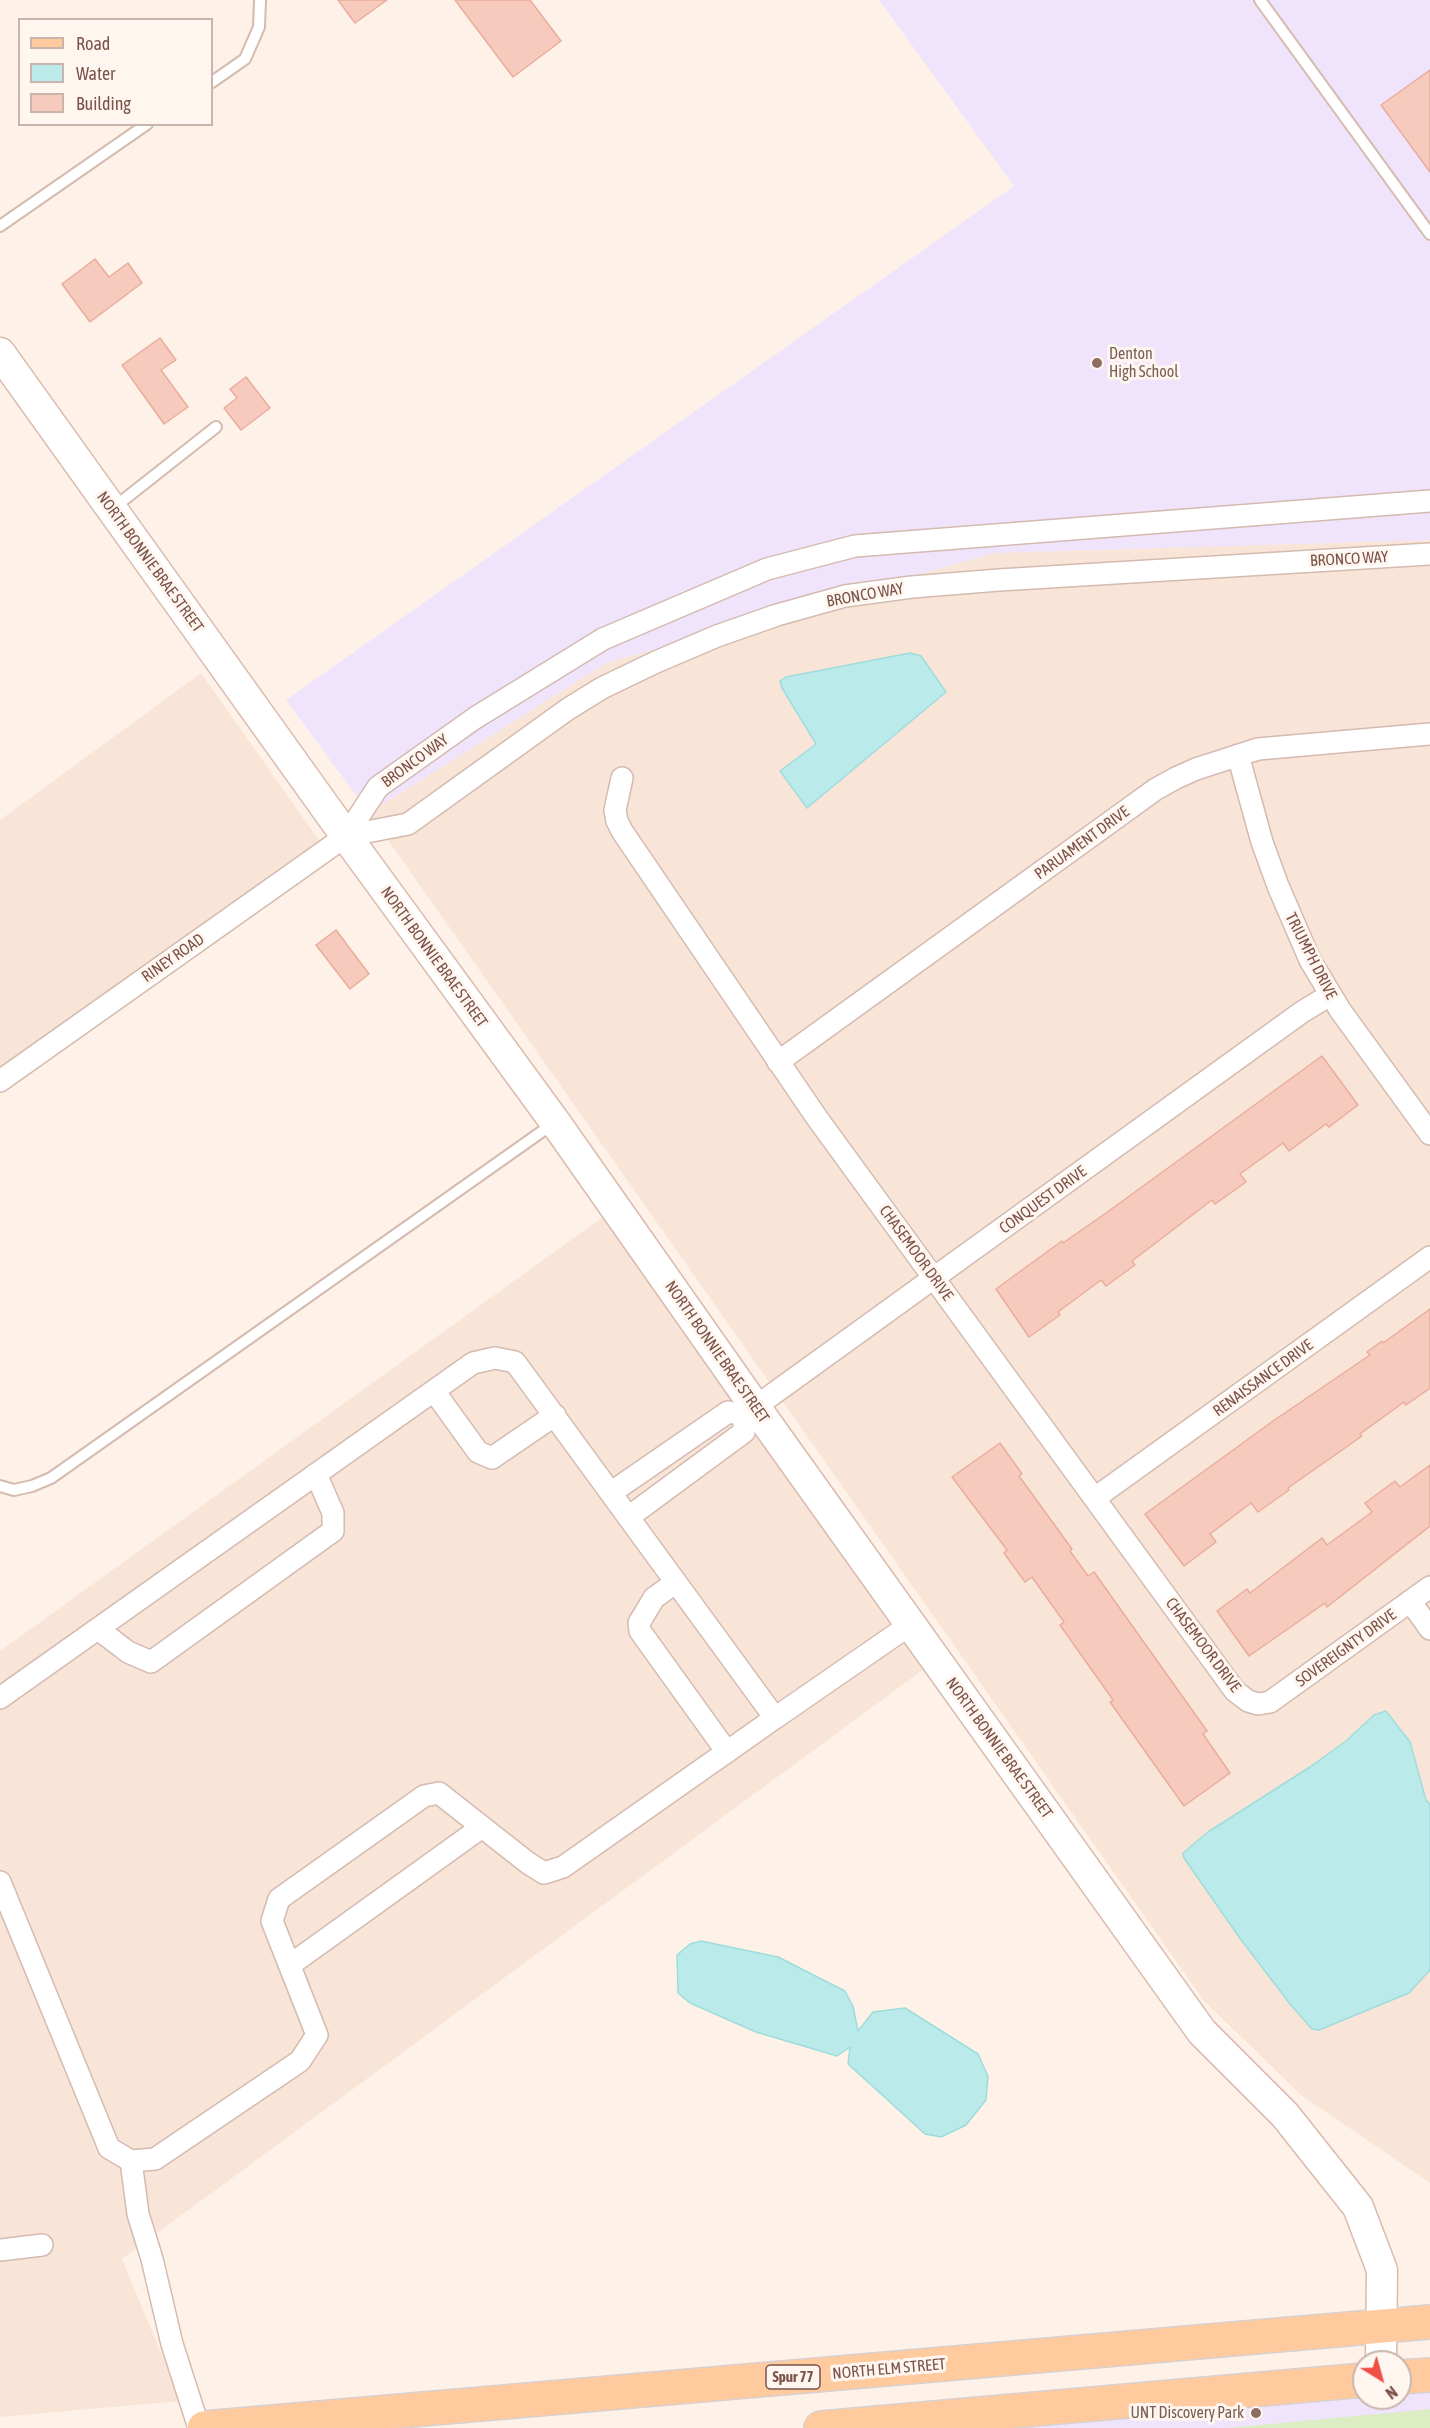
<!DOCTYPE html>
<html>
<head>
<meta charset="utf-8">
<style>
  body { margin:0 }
  #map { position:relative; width:1430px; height:2428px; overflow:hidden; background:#fef2e8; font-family:"Asap Condensed",sans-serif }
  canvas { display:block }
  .legend { position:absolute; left:18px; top:18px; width:195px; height:108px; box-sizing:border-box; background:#fff6f0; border:2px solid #cab5ad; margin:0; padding:8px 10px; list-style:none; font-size:18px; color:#7b5349 }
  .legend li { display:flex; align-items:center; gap:12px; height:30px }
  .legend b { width:30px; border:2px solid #cab5ad }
  .north { position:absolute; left:1352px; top:2350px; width:60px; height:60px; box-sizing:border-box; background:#fff6f0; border:2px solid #cab5ad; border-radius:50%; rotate:143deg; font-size:16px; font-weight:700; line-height:24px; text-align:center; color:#7b5349 }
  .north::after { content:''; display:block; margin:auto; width:21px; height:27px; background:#f04f45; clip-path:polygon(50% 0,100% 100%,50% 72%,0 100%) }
</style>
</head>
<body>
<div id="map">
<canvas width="1430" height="2428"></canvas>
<ul class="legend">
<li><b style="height:8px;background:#ffcb9e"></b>Road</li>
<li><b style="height:16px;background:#baeae9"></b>Water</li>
<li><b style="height:16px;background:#f6cabd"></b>Building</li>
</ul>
<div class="north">N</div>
</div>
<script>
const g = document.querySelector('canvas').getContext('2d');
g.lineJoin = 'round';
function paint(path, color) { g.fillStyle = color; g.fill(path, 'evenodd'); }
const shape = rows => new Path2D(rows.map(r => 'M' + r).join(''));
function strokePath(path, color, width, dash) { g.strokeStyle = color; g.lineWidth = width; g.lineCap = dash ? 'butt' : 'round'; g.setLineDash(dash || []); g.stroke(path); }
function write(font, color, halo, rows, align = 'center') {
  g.font = font + ' "Asap Condensed",sans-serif'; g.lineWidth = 6; g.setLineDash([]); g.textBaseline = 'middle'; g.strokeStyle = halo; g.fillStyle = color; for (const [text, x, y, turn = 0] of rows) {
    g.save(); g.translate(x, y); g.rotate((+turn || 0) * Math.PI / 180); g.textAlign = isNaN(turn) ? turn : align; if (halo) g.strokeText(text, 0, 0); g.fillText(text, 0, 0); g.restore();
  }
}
const residential = shape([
  [1430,540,1430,2183,1301,2095,1204,2001,369,813,606,663,994,553],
  [201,673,321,843,0,1068,0,820],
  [607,1214,931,1664,122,2259,181,2401,0,2417,0,1651]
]);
const education = shape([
  [879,0,1430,0,1430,540,994,553,606,663,369,813,286,700,1014,186],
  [1430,2380,1430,2428,925,2428,1364,2386,1364,2398,1400,2398,1400,2382]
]);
const green = shape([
  [1430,2409,1430,2428,1228,2428]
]);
const water = shape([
  [910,653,921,656,946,692,807,808,780,771,816,744,782,688,780,681,786,677,910,653],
  [1386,1711,1410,1742,1426,1800,1430,1805,1430,1970,1409,1993,1319,2030,1312,2029,1290,2004,1239,1937,1184,1858,1183,1853,1208,1832,1310,1767,1346,1741,1374,1715,1386,1711],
  [701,1941,778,1957,845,1991,853,2006,858,2031,873,2012,905,2008,978,2054,988,2076,986,2100,966,2125,941,2137,925,2134,848,2064,850,2047,837,2056,756,2032,690,2003,678,1993,677,1955,690,1944,701,1941]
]);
const building = shape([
  [338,0,387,0,355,23,338,0],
  [455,0,530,0,561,41,513,77,455,0],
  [1430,70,1430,172,1381,105,1430,70],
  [95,259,109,277,128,263,142,283,90,322,62,284,95,259],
  [160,338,176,360,161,370,188,407,164,424,122,365,160,338],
  [246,377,270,408,241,430,224,408,237,398,230,389,246,377],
  [336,930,369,974,350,989,316,945,336,930],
  [1322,1056,1358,1105,1329,1127,1326,1124,1289,1151,1283,1143,1240,1174,1246,1182,1215,1204,1212,1200,1132,1261,1135,1265,1106,1286,1101,1280,1058,1312,1060,1315,1029,1337,996,1289,1062,1241,1063,1243,1106,1213,1322,1056],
  [1430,1309,1430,1388,1406,1405,1404,1402,1360,1434,1362,1436,1288,1488,1289,1490,1258,1512,1251,1503,1210,1534,1216,1542,1184,1566,1145,1514,1273,1421,1370,1355,1367,1352,1382,1341,1383,1343,1430,1309],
  [1000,1443,1022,1474,1019,1476,1072,1549,1070,1551,1088,1576,1094,1572,1207,1731,1203,1734,1230,1773,1184,1806,1110,1702,1113,1700,1060,1625,1064,1622,1032,1577,1025,1582,1004,1553,1007,1550,952,1477,1000,1443],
  [1430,1465,1430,1526,1327,1607,1325,1603,1249,1656,1217,1611,1247,1589,1250,1593,1322,1538,1327,1545,1372,1512,1365,1503,1395,1481,1400,1487,1430,1465]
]);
const lane = shape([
  [1260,0,1430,234],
  [212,82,245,59,259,27,260,0],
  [0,226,147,124],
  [112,509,216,427],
  [0,1486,14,1490,32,1486,51,1478,554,1123]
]);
const street = shape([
  [1238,755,1262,842,1278,886,1310,960,1340,1010,1430,1134],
  [622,778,615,810,617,821,622,831,817,1118,1235,1691,1248,1701,1258,1704,1270,1702,1430,1587],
  [346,836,408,824,568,709,602,688,656,662,717,636,777,615,845,596,912,587,999,580,1430,554],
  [778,1062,1156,789,1176,778,1196,769,1258,749,1430,734],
  [0,1081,346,836,378,787,475,718,603,639,767,569,855,546,1430,501],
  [434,1391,478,1452,492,1458,555,1415],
  [612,1492,728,1412,744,1415,1302,1012,1330,995],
  [1095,1498,1430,1257],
  [630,1516,744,1432,744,1415],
  [676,1582,654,1598,639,1623,640,1631,727,1752],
  [1410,1601,1430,1629],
  [98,1629,128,1652,151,1662,333,1531,333,1513,316,1474],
  [0,1698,473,1363,495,1358,515,1362,775,1718,563,1867,544,1873,528,1863,439,1793,424,1796,279,1899,272,1921,317,2035,300,2061,155,2159,131,2161,109,2148,0,1882],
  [775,1718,911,1624],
  [290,1965,482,1827],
  [131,2161,138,2214,152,2259,172,2344,199,2428],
  [0,2250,42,2245]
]);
const secondary = shape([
  [0,353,346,836,555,1122,763,1418,1202,2032,1285,2115,1358,2207,1382,2270,1381,2362]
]);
const primary = shape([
  [1400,2377,1430,2375],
  [204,2428,1430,2322],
  [821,2428,1364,2380]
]);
const markers = [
  [1097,363,6,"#8d6e63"],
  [1256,2413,6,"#8d6e63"]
];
const shields = [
  [793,2377,54]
];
const shieldNames = [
  ["Spur 77",793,2377]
];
const educationNames = [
  ["Denton",1109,354],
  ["High School",1109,372],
  ["UNT Discovery Park",1244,2413,"right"]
];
const streetNames = [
  ["BRONCO WAY",1349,559,-3],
  ["NORTH BONNIE BRAE STREET",150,562,54],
  ["BRONCO WAY",865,595,-10],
  ["BRONCO WAY",415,761,-36],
  ["PARUAMENT DRIVE",1082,843,-36],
  ["TRIUMPH DRIVE",1311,956,63],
  ["NORTH BONNIE BRAE STREET",434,957,54],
  ["RINEY ROAD",173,958,-35],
  ["CONQUEST DRIVE",1043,1200,-36],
  ["CHASEMOOR DRIVE",916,1253,54],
  ["NORTH BONNIE BRAE STREET",717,1352,55],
  ["RENAISSANCE DRIVE",1263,1378,-36],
  ["CHASEMOOR DRIVE",1203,1645,53],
  ["SOVEREIGNTY DRIVE",1346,1648,-36],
  ["NORTH BONNIE BRAE STREET",999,1748,54],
  ["NORTH ELM STREET",889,2369,-5]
];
paint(residential, '#f8e5d8');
paint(education, '#efe4fb');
paint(green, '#dcedc4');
paint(water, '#baeae9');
strokePath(water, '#9fdcdc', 1.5);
paint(building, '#f6cabd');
strokePath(building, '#eaad9c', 1.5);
strokePath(lane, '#d4baaf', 14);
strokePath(street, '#d4baaf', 24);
strokePath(secondary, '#d9baae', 33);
strokePath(primary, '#dacfcc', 36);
strokePath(lane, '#fff', 10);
strokePath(street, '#fff', 21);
strokePath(secondary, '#fff', 30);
strokePath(primary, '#ffcb9e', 33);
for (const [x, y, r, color] of markers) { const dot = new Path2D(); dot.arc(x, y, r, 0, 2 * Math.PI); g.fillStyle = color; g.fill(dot); strokePath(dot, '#fff6f0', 2); }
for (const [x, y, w] of shields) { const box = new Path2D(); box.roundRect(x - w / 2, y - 12, w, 24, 4.5); g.fillStyle = '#fff6f0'; g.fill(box); strokePath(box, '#7b5349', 1.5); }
write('bold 15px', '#7b5349', null, shieldNames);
write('16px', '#785e54', '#fff6f0', educationNames, 'left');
write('16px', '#7b5349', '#fff6f0', streetNames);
</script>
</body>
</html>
